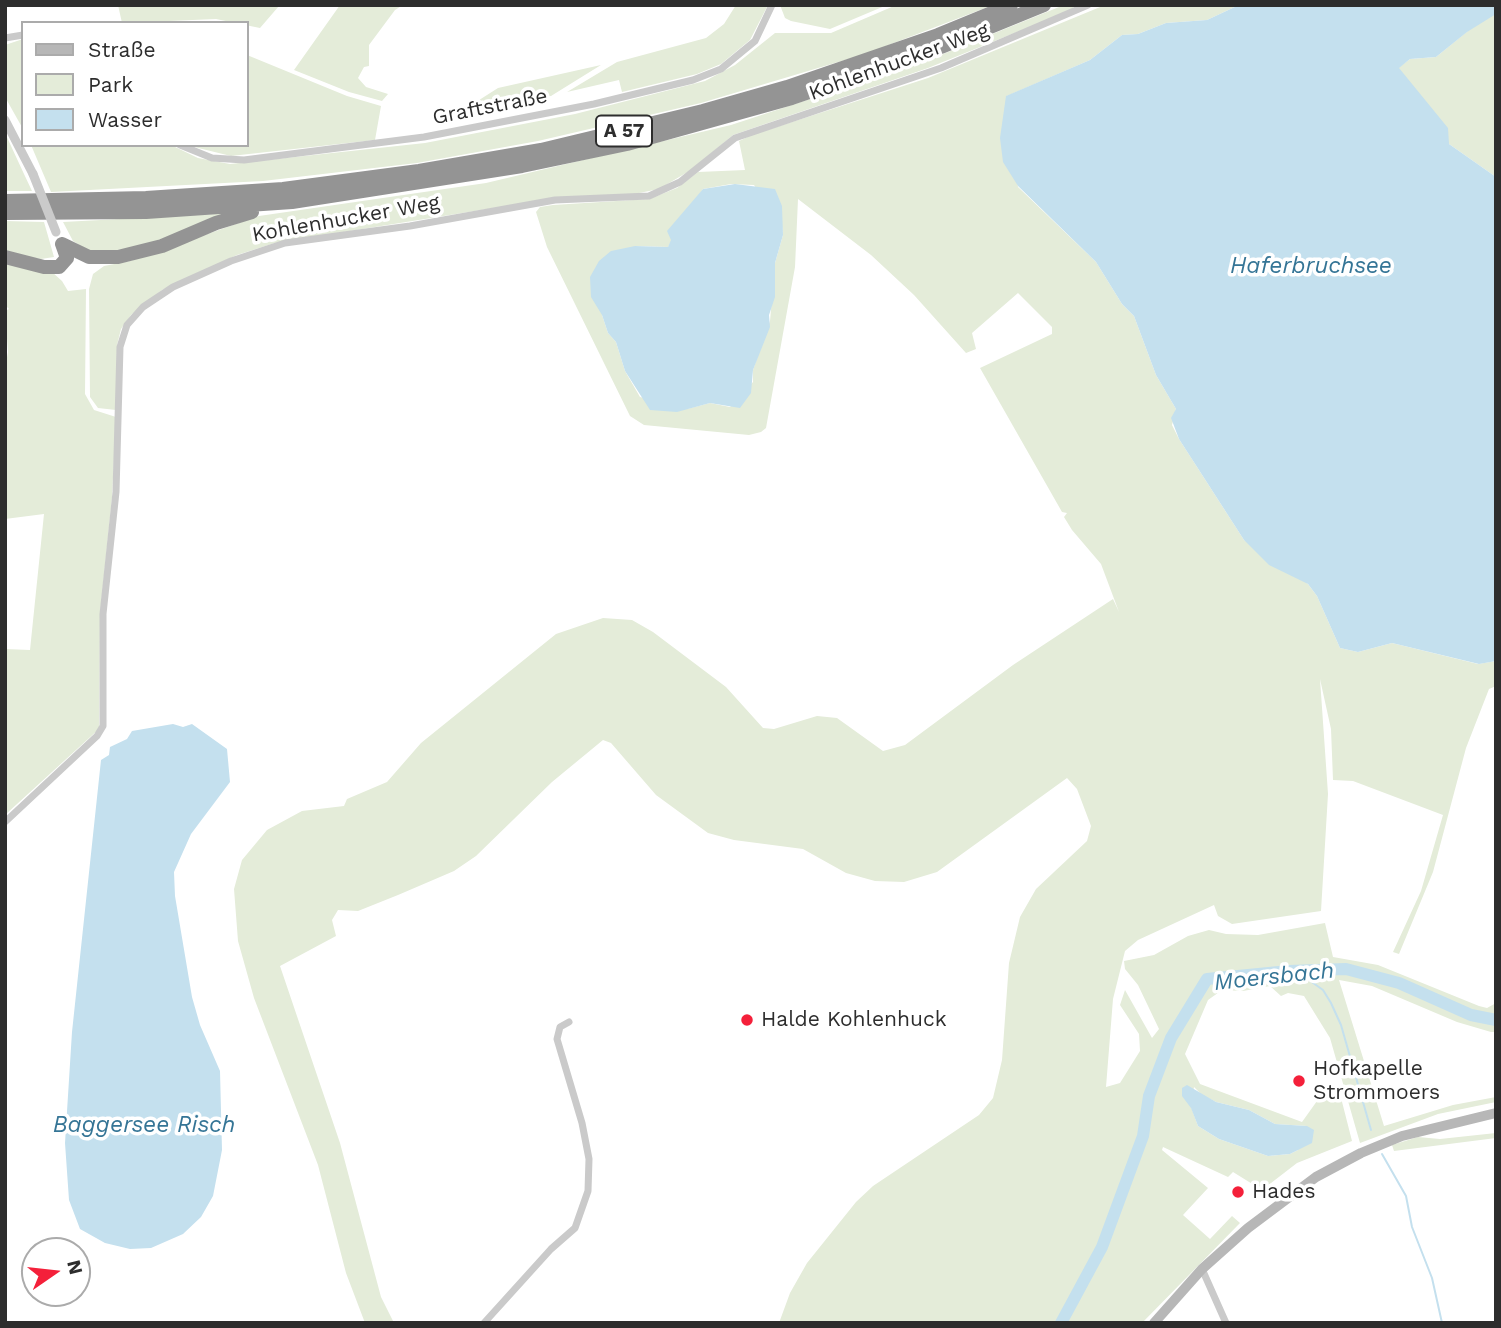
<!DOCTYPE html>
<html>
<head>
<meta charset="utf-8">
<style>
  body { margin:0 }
  #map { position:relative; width:1501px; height:1328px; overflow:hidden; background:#fff; font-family:"Work Sans",sans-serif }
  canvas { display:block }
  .frame { position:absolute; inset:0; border:7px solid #2d2d2d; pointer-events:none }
  .legend { position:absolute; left:21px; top:21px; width:228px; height:126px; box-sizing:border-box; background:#fff; border:2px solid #ababab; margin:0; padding:9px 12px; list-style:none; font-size:21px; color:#2d2d2d }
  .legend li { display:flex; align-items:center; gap:14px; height:35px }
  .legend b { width:35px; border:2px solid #ababab }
  .north { position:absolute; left:21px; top:1237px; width:70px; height:70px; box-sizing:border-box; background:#fff; border:2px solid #ababab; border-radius:50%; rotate:76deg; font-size:19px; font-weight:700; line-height:28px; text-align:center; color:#2d2d2d }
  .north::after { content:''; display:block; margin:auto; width:24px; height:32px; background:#f4203a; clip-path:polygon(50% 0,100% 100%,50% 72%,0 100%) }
</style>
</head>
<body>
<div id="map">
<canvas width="1501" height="1328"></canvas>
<div class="frame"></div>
<ul class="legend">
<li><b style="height:9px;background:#b7b7b7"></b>Straße</li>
<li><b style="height:19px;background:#e4ecd9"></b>Park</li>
<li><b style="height:19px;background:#c4e0ee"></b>Wasser</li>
</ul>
<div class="north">N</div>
</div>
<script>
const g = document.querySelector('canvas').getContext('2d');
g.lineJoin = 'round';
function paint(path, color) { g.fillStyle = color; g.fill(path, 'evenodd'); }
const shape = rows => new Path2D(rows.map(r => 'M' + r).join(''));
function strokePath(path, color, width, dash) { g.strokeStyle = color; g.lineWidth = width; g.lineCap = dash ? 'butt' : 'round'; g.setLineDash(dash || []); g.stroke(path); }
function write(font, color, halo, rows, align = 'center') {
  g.font = font + ' "Work Sans",sans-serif'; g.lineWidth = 7; g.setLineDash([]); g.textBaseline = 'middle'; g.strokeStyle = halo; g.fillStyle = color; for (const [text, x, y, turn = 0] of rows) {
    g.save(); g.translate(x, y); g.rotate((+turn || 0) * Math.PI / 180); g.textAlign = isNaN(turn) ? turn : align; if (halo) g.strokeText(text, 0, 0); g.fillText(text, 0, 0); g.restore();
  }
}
const green = shape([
  [118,5,276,5,279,6,260,28,216,19,122,23],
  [340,5,403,5,395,10,369,45,369,66,364,67,358,78,366,87,388,94,382,101,349,92,294,70],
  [736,5,768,5,750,40,721,64,697,74,622,92,619,80,567,92,617,62,706,38,724,24],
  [780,5,887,5,830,29,791,21,785,18],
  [993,5,865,54,701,103,538,141,417,163,263,181,51,192,31,145,171,145,198,158,230,164,425,143,575,114,705,81,735,65,775,33,831,33,894,6],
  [1064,5,1072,5,1074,9,928,68,733,135,691,170,659,189,634,194,556,198,275,243,237,255,162,290,131,315,121,329,117,345,116,410,98,408,90,397,89,289,93,274,104,266,130,261,259,216,486,183,731,125,926,61],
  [1105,5,1239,5,1207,20,1166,23,1138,34,1122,35,1090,60,1007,96,1018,187,1096,262,1122,304,1134,316,1156,375,1176,409,1172,425,1179,439,1244,540,1308,584,1317,596,1340,648,1358,652,1392,643,1478,664,1496,661,1496,686,1489,689,1466,748,1433,872,1399,954,1393,952,1421,891,1443,815,1353,781,1333,780,1331,729,1320,679,1328,794,1321,911,1232,924,1218,916,1214,905,1138,940,1125,951,1113,999,1106,1087,1120,1083,1140,1051,1139,1034,1120,1005,1125,990,1152,1038,1159,1029,1138,985,1125,969,1124,961,1154,955,1188,936,1209,930,1226,934,1258,935,1325,923,1333,957,1378,965,1479,1006,1487,1008,1496,1003,1496,1032,1491,1032,1457,1022,1372,986,1339,980,1384,1126,1453,1105,1496,1097,1496,1102,1438,1114,1360,1143,1330,1038,1304,996,1288,993,1281,996,1270,986,1243,991,1222,990,1208,1000,1185,1054,1200,1084,1302,1122,1327,1087,1338,1086,1352,1141,1297,1163,1262,1190,1233,1172,1228,1177,1163,1147,1162,1150,1208,1188,1183,1215,1210,1239,1232,1216,1240,1223,1142,1323,779,1323,790,1293,807,1263,856,1202,873,1186,979,1115,993,1098,1002,1060,1009,963,1020,917,1036,889,1087,841,1091,826,1077,789,1067,778,937,872,904,882,875,881,846,873,803,849,734,840,708,833,656,795,611,743,603,740,552,782,476,856,454,871,398,895,358,911,338,910,332,920,336,936,280,966,340,1143,381,1297,394,1323,365,1323,346,1273,318,1165,254,998,238,941,234,889,242,860,267,830,302,811,344,806,347,799,387,782,421,743,556,634,603,618,632,620,653,632,726,687,763,728,774,729,817,716,837,718,883,751,905,745,1013,665,1113,599,1119,612,1101,564,1072,530,1064,517,1067,513,1062,512,980,368,1052,334,1052,327,1018,293,972,333,976,349,966,353,914,295,871,255,798,199,795,267,766,428,761,432,749,435,644,425,630,416,547,247,536,212,540,207,553,205,649,199,677,188,698,172,745,170,739,141,752,135,928,78],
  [731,184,754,185,782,226,783,235,775,263,770,321,753,370,753,382,730,407,710,403,687,409,640,397,625,371,616,342,608,333,602,315,635,246,668,247,703,189],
  [1194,1087,1202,1095,1216,1102,1249,1110,1275,1124,1307,1126,1298,1150,1290,1154,1268,1156,1219,1139,1198,1126,1191,1107],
  [1496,8,1496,177,1449,144,1398,68,1410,59,1436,57],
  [23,39,23,129,5,97,5,45],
  [247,55,347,96,381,106,375,140,231,156,186,145,247,145],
  [601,65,551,96,493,107,476,102,498,88],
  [5,133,24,174,32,191,5,191],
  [232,213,141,248,91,252,73,241,63,222],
  [5,221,44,222,54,257,41,259,5,253],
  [5,263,52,272,62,281,68,291,86,289,85,394,94,410,116,417,112,498,100,614,99,729,5,815,5,649,30,650,44,514,5,519,5,368,8,352,5,311,9,309,5,305],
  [1496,1133,1496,1138,1394,1151,1392,1145,1418,1137,1440,1139]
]);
const water = shape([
  [1239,5,1496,5,1496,14,1467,32,1436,57,1410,59,1399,68,1448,128,1449,144,1496,177,1496,661,1479,664,1392,643,1358,652,1340,648,1317,596,1308,584,1269,565,1244,540,1179,439,1171,418,1176,409,1156,375,1134,316,1122,304,1096,262,1018,186,1003,162,1000,138,1006,96,1090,60,1122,35,1138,34,1166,23,1207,20],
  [735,184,775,189,782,206,783,235,775,263,775,297,769,315,770,327,753,370,751,393,740,408,710,403,677,412,650,410,625,371,616,342,608,333,602,315,591,297,590,277,599,261,611,251,635,246,668,247,671,240,667,231,703,189],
  [173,724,183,727,192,724,227,749,230,782,191,834,174,872,175,896,192,997,200,1025,220,1071,222,1150,213,1196,201,1217,183,1234,151,1248,130,1249,105,1243,80,1229,69,1200,65,1143,72,1032,101,760,109,755,110,747,127,739,132,731],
  [1187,1085,1216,1102,1249,1110,1275,1124,1307,1126,1314,1130,1312,1143,1290,1154,1268,1156,1219,1139,1198,1126,1191,1108,1182,1096,1182,1088]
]);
const stream = shape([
  [1295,970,1323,990,1331,1003,1341,1025,1371,1130],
  [1382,1154,1406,1196,1412,1227,1432,1278,1442,1323]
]);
const river = shape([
  [1061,1323,1102,1247,1143,1136,1149,1096,1171,1038,1207,979,1289,971,1346,969,1399,983,1471,1015,1496,1020]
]);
const minor = shape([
  [5,38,23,35],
  [180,145,212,158,244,160,424,137,594,104,693,80,721,69,755,41,772,5],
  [5,822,97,736,103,726,103,614,116,492,120,347,127,325,143,307,173,287,231,261,285,243,410,226,555,200,649,196,680,182,735,138,941,68,1088,5],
  [1202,1269,1226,1323],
  [484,1323,551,1249,575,1228,588,1191,589,1159,582,1123,557,1039,560,1027,569,1022]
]);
const tertiary = shape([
  [5,120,33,174]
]);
const secondary = shape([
  [1154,1323,1202,1269,1248,1228,1316,1177,1361,1153,1402,1136,1496,1113]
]);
const motorway = shape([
  [5,201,146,198,283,189,419,171,541,150,703,111,787,87,938,35,1011,5],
  [5,213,146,212,292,202,522,166,627,144,792,98,941,47,1044,5],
  [62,244,89,257,118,257,162,246,216,223,252,212],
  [5,257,44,267,59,267,67,258,62,244]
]);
const tertiaryBridge = shape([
  [33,174,56,232]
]);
const markers = [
  [747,1020,7,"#f4203a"],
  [1299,1081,7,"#f4203a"],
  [1238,1192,7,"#f4203a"]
];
const shields = [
  [624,131,56]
];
const shieldNames = [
  ["A 57",624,131]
];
const streetNames = [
  ["Kohlenhucker Weg",899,62,-20],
  ["Graftstraße",490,107,-11],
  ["Kohlenhucker Weg",346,219,-10]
];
const poiNames = [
  ["Halde Kohlenhuck",761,1020],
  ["Hofkapelle",1313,1069],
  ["Strommoers",1313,1093],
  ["Hades",1252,1192]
];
const waterNames = [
  ["Haferbruchsee",1311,266],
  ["Moersbach",1274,977,-6],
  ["Baggersee Risch",144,1125]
];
paint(green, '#e4ecd9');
paint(water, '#c4e0ee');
strokePath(stream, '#c4e0ee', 2);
strokePath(river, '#c4e0ee', 12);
strokePath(minor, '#cacaca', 7);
strokePath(tertiary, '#cacaca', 9);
strokePath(secondary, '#b7b7b7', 10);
strokePath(motorway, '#949494', 14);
strokePath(tertiaryBridge, '#cacaca', 9);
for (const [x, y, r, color] of markers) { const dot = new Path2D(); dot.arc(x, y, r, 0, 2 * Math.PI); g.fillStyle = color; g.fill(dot); strokePath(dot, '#fff', 2.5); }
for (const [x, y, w] of shields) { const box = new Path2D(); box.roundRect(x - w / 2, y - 15.5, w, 31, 5); g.fillStyle = '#fff'; g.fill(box); strokePath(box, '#2d2d2d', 2); }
write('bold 19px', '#2d2d2d', null, shieldNames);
write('21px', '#2d2d2d', '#fff', streetNames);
write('21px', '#2d2d2d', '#fff', poiNames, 'left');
write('italic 23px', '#357596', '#fff', waterNames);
</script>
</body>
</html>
